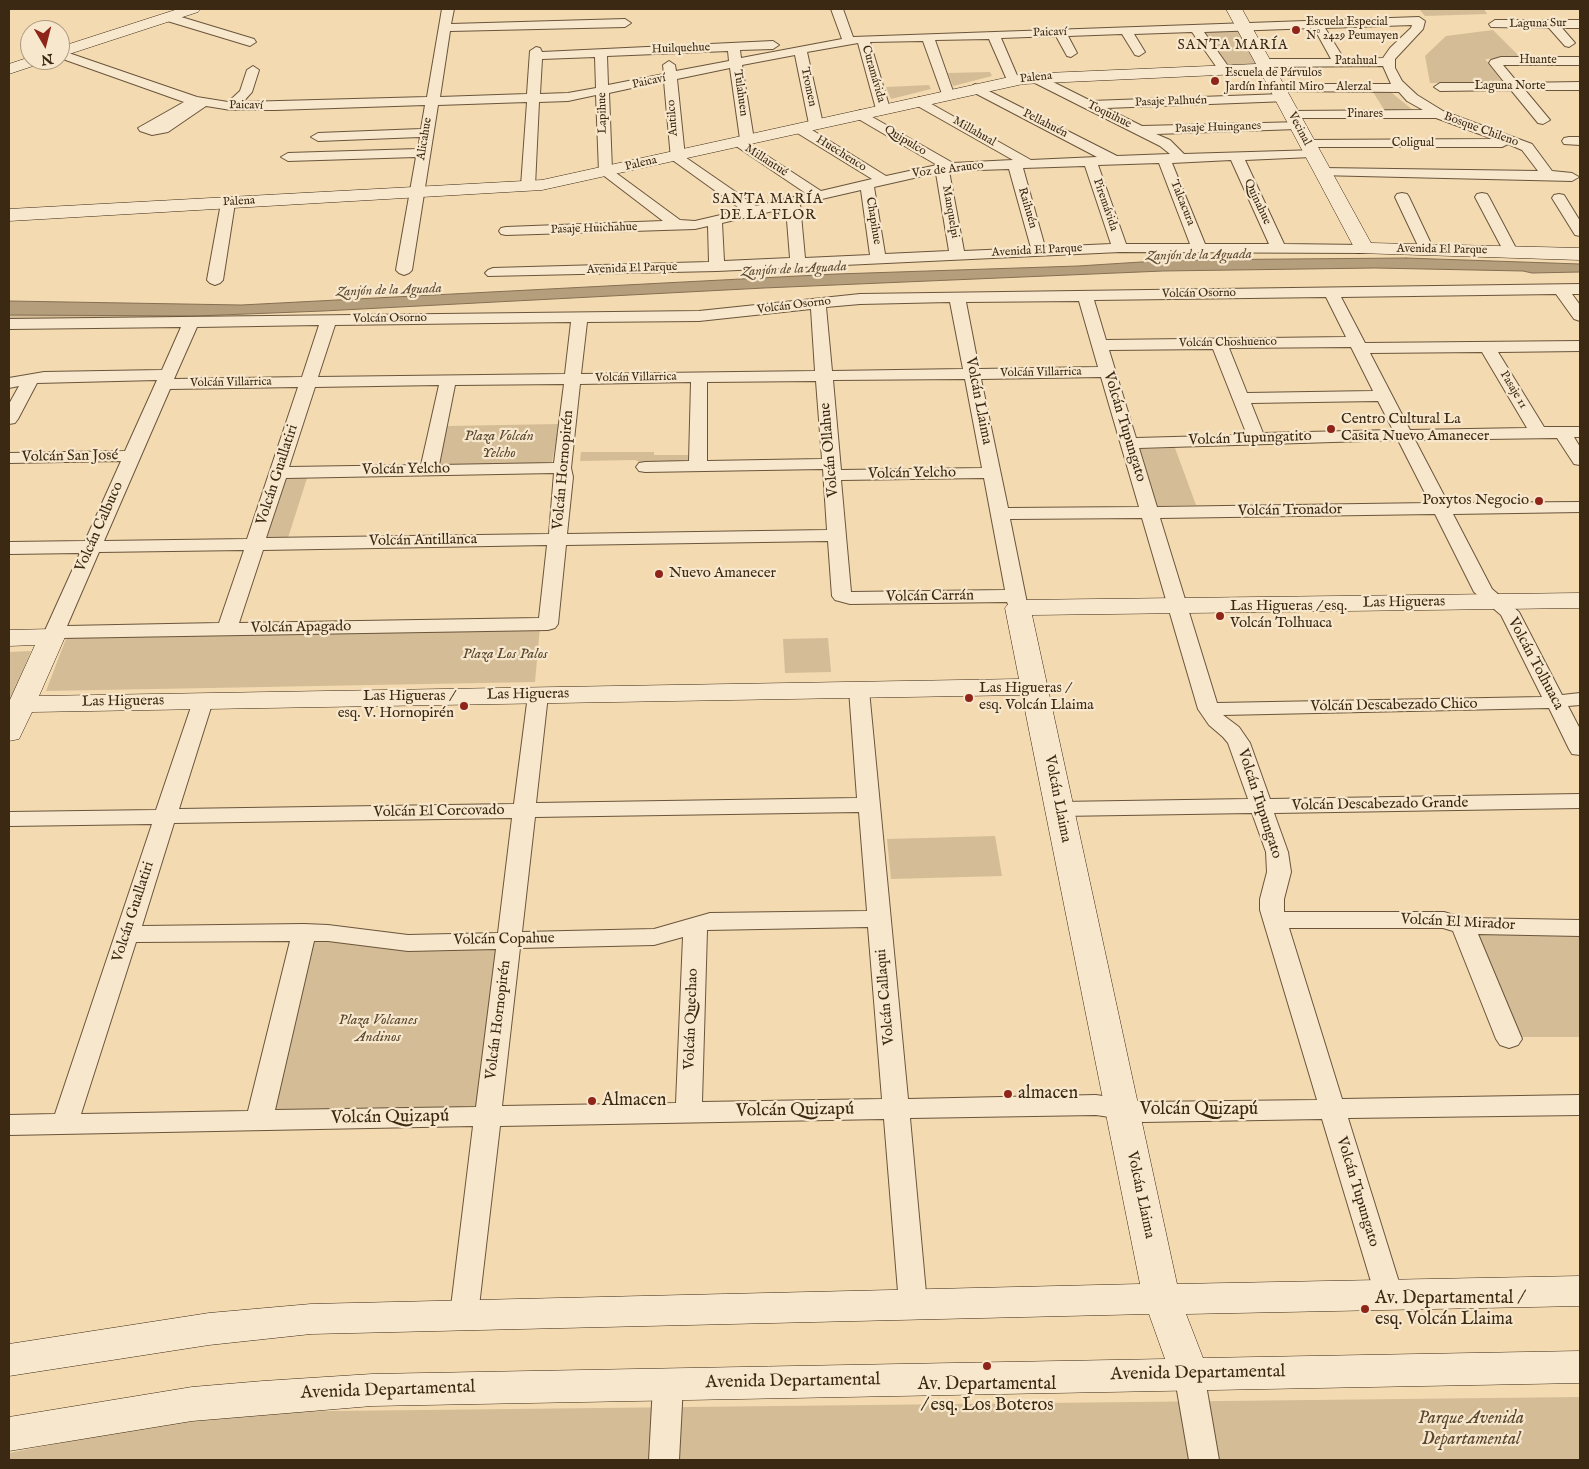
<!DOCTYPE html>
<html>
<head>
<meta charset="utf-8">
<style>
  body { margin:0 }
  #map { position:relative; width:1589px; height:1469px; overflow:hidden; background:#f3dab1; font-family:"IM FELL English",serif }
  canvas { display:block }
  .frame { position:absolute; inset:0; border:10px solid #3c2914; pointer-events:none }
  .north { position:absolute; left:20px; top:20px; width:50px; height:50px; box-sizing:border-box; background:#f7e7cc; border:1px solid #ac9b82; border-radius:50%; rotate:172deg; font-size:14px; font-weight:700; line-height:20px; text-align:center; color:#3c2914 }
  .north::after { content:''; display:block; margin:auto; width:18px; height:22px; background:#8f2418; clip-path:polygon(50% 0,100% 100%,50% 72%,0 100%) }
</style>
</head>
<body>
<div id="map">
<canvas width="1589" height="1469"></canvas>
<div class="frame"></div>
<div class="north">N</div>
</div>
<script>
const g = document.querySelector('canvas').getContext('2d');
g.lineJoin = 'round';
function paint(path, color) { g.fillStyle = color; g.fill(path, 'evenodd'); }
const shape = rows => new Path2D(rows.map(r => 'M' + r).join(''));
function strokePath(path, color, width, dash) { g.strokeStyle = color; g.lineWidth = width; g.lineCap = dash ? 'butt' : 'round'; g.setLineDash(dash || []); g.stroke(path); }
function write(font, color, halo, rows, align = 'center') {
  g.font = font + ' "IM FELL English",serif'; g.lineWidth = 4.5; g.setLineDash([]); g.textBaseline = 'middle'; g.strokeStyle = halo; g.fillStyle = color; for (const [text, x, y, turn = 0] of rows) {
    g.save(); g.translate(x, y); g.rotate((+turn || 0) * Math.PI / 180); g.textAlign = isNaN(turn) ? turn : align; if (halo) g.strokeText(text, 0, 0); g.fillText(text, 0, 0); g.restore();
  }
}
const green = shape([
  [1419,9,1566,9,1484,9,1487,14,1425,16],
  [1240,30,1259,65,1225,67,1200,31],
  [1493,30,1521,58,1485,59,1506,83,1430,83,1425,56,1446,36],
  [990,72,992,76,953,86,948,73],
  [929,85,931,89,891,99,886,87],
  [1371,89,1387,89,1414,111,1385,111],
  [9,315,128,315,195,316,189,318,187,320,9,322],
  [559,424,552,462,543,466,446,468,439,465,446,426],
  [1175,448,1196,505,1157,506,1138,449],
  [581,452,654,452,654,455,688,455,688,464,647,465,635,460,580,461],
  [308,475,287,541,265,540,283,478],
  [540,627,535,682,46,691,67,636],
  [828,638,831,672,785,673,783,639],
  [31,651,9,704,9,652],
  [995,836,1002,876,891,879,887,839],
  [1478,935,1580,935,1580,1037,1519,1037],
  [309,938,500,946,480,1113,271,1116],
  [1580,1397,1580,1460,9,1460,9,1453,146,1426,244,1412]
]);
const water = shape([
  [1406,258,1580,264,1580,272,1532,273,1523,271,1375,268,1163,271,764,288,323,311,196,316,9,315,9,301,241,305,837,274,1078,266,1173,260,1406,258]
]);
const street = shape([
  [442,9,454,9,451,24,625,19,631,23,625,27,450,31,440,97,527,94,530,51,536,47,540,48,542,52,773,41,779,45,773,49,740,50,741,58,842,39,831,9,843,9,853,37,1419,17,1425,21,1423,29,1395,59,1395,68,1402,81,1417,95,1443,111,1532,144,1552,171,1572,173,1579,177,1572,181,1318,175,1316,172,1323,168,1538,171,1522,150,1508,144,1502,147,1302,147,1300,144,1302,141,1307,140,1493,139,1436,118,1287,118,1285,115,1287,112,1292,111,1423,110,1407,101,1399,92,1273,91,1271,88,1277,84,1391,84,1383,66,1263,67,1257,63,1263,59,1331,59,1314,28,1204,32,1230,69,1224,73,1220,72,1192,32,1134,34,1145,52,1139,56,1135,55,1122,34,1068,36,1077,53,1071,57,1067,56,1056,36,1001,38,1019,80,1013,84,1007,80,989,39,935,40,954,94,948,98,942,94,923,41,870,42,890,109,888,112,883,113,876,109,858,43,807,52,823,124,816,128,809,124,795,55,742,65,754,140,749,144,821,191,872,179,794,131,792,128,794,125,804,125,886,176,937,165,855,117,853,114,860,110,953,163,1013,160,914,104,913,101,919,97,1031,160,1097,157,971,91,969,88,975,84,1117,156,1170,154,1160,146,1029,80,1027,77,1029,74,1037,74,1091,101,1283,94,1288,95,1289,98,1288,101,1106,108,1142,126,1302,122,1304,125,1297,129,1156,134,1170,140,1184,154,1317,150,1319,153,1317,156,1312,157,1245,160,1284,244,1364,245,1369,246,1371,249,1369,252,1364,253,1120,252,717,271,488,276,485,273,488,270,493,268,709,262,708,226,695,229,506,235,501,234,499,231,501,228,506,227,663,221,599,172,596,95,568,101,539,102,535,186,528,190,521,186,527,102,438,105,412,270,409,273,404,275,399,273,396,270,416,157,288,161,281,157,288,153,418,149,420,137,318,141,311,137,318,133,421,129,425,105,275,110,231,110,206,106,168,132,152,135,140,131,138,128,184,102,60,58,60,50,197,97,228,102,240,91,247,70,253,66,259,70,252,92,243,102,427,97,442,9],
  [1412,25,1411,28,1390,48,1383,58,1344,59,1325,28,1412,25],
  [728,51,729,61,676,71,675,65,669,61,663,65,664,74,608,85,607,56,728,51],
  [595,57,596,88,568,93,540,94,542,59,595,57],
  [730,68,740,139,732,139,730,142,807,194,756,206,685,157,677,79,730,68],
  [664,81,671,159,742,210,695,221,680,220,612,170,609,93,664,81],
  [1231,160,1269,244,1205,244,1172,163,1231,160],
  [1159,163,1190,244,1126,244,1098,165,1159,163],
  [1085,166,1111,244,1045,247,1023,168,1085,166],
  [1009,169,1031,248,964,251,949,171,1009,169],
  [936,173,949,251,885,254,874,187,936,173],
  [861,190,870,255,805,258,800,204,861,190],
  [786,208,790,258,724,261,722,223,786,208],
  [168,13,254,39,256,42,250,46,164,20,162,17,168,13],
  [1495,20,1580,20,1580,28,1562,28,1575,43,1569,47,1565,46,1549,28,1491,27,1489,24,1495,20],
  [1501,57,1580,57,1580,65,1503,65,1518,83,1580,82,1580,90,1525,90,1550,120,1543,124,1538,123,1511,90,1440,91,1434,87,1440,83,1505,83,1489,63,1491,60,1501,57],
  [1569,137,1580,137,1580,145,1564,144,1562,141,1564,138,1569,137],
  [1402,193,1407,194,1409,197,1434,250,1432,253,1422,253,1420,250,1395,197,1397,194,1402,193],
  [1482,193,1487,194,1489,197,1518,252,1516,255,1506,255,1504,252,1475,197,1477,194,1482,193],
  [1559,194,1564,195,1580,221,1580,236,1575,235,1552,198,1554,195,1559,194],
  [228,199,233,200,235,203,223,280,220,283,215,285,210,283,207,280,221,203,223,200,228,199],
  [1580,284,1580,294,1572,294,1580,305,1580,321,1574,319,1556,294,1341,297,1365,343,1580,341,1580,351,1498,352,1544,427,1580,427,1580,437,1574,437,1580,447,1580,465,1574,464,1557,438,1415,440,1448,503,1580,502,1580,512,1453,514,1492,589,1519,612,1562,695,1580,693,1580,705,1568,706,1580,729,1580,755,1572,754,1569,749,1549,708,1223,715,1239,727,1250,743,1270,799,1580,794,1580,808,1274,813,1288,852,1291,872,1284,899,1284,912,1444,912,1464,918,1580,920,1580,936,1478,934,1522,1039,1518,1045,1509,1048,1500,1045,1496,1039,1453,931,1443,928,1289,928,1342,1099,1580,1095,1580,1115,1348,1118,1403,1295,1399,1303,1389,1307,1379,1303,1375,1295,1322,1119,1143,1122,1096,1115,910,1118,927,1304,923,1312,913,1316,903,1312,899,1304,884,1119,500,1126,478,1315,474,1323,464,1327,454,1323,450,1315,473,1126,9,1135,9,1115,55,1114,152,824,9,826,9,812,156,810,193,701,196,697,203,695,210,697,213,701,179,809,514,804,528,695,531,691,538,689,545,691,548,695,536,803,857,798,849,690,852,686,859,684,866,686,869,690,908,1099,1096,1095,1143,1102,1317,1100,1260,910,1260,899,1267,872,1266,852,1252,813,1060,816,1052,814,1049,809,1052,804,1060,802,1248,799,1228,743,1223,737,1209,725,1198,709,1142,518,1010,519,1028,608,1025,612,1018,614,1011,612,1007,602,850,604,835,600,832,596,828,541,566,545,558,624,555,628,548,630,61,638,59,641,52,643,45,641,42,637,80,553,9,554,9,542,85,541,121,461,9,463,9,453,125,451,157,380,37,383,18,419,15,423,9,424,9,404,19,386,9,388,9,378,44,372,162,370,181,327,9,329,9,319,699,311,860,294,1580,284],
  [1326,297,1346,337,1106,340,1094,300,1326,297],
  [1079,301,1098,367,979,369,966,302,1079,301],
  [950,302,963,369,832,371,826,307,860,304,950,302],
  [811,309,815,371,581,374,587,322,699,321,811,309],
  [571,322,565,374,318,377,335,325,571,322],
  [319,325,302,377,174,379,197,327,319,325],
  [1351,347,1373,391,1247,393,1229,348,1351,347],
  [1213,349,1247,435,1136,438,1109,350,1213,349],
  [1482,352,1527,428,1410,430,1370,353,1482,352],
  [1101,377,1139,507,1008,508,981,379,1101,377],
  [965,379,982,468,841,470,833,380,965,379],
  [816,381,822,459,707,461,707,382,816,381],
  [691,382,689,461,645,462,639,463,636,467,639,471,645,472,823,469,827,530,567,534,573,477,571,468,580,384,691,382],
  [564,384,554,463,439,465,455,385,564,384],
  [439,385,421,465,289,467,315,387,439,385],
  [298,387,247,539,104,541,170,389,298,387],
  [1378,401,1393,430,1263,433,1251,403,1378,401],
  [1398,440,1430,503,1157,507,1139,448,1398,440],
  [554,473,549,534,266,538,286,478,554,473],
  [984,478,1005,590,851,592,841,480,984,478],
  [1435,514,1474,592,1501,615,1542,697,1217,703,1160,518,1435,514],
  [547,545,539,618,239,623,263,550,547,545],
  [244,550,219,623,67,626,99,552,244,550],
  [859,812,867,911,710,913,654,929,522,932,535,817,859,812],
  [512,818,498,933,408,935,328,925,304,924,142,926,174,823,512,818],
  [868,927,882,1099,702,1102,707,930,868,927],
  [683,937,676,1103,502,1106,520,948,654,945,683,937],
  [290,941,248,1111,81,1114,136,942,290,941],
  [314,941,328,941,408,951,496,949,476,1107,275,1110,314,941],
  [1189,1361,1199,1364,1204,1373,1219,1460,1189,1460,1174,1373,1179,1364,1189,1361],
  [668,1372,679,1376,683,1385,679,1460,649,1460,653,1385,657,1376,668,1372]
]);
const secondary = shape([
  [178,9,201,9,198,12,60,57,60,47,178,9],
  [1226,9,1242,9,1371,243,1580,248,1580,260,1357,253,1261,73,1023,84,542,190,9,221,9,209,542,180,1023,74,1256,64,1226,9],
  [30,57,30,60,44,60,42,63,9,74,9,64,30,57],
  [1580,593,1580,608,1032,615,1177,1284,1580,1276,1580,1306,1186,1314,1203,1358,1580,1351,1580,1383,372,1406,192,1421,9,1451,9,1417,192,1387,263,1381,372,1374,1165,1359,1149,1314,311,1334,209,1345,9,1376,9,1344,209,1313,311,1304,1140,1284,1022,695,32,712,19,739,9,741,9,702,35,645,9,646,9,630,52,629,61,632,65,637,39,696,1019,679,1005,608,1009,603,1018,600,1580,593]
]);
const markers = [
  [1296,30,5,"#8f2418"],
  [1215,81,5,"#8f2418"],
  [1331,429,5,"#8f2418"],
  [1539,501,5,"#8f2418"],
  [659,574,5,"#8f2418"],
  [1220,616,5,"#8f2418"],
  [969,698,5,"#8f2418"],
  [464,706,5,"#8f2418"],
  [1008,1094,5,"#8f2418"],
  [592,1101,5,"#8f2418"],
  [1365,1309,5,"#8f2418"],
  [987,1366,5,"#8f2418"]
];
const farPoinames = [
  ["Escuela Especial",1306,23],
  ["N° 2429 Peumayen",1306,37],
  ["Escuela de Párvulos",1225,74],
  ["Jardín Infantil Miro",1225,88]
];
const farStreetnames = [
  ["Laguna Sur",1538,24,-1],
  ["Paicaví",1050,33,-2],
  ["Huilquehue",681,49,-2],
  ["Huante",1538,61],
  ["Patahual",1356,62],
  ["Curamávida",873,74,74],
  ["Palena",1036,78,-6],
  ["Paicaví",649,82,-12],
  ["Tromen",808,87,78],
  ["Laguna Norte",1510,87],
  ["Alerzal",1354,88],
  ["Tulahuen",740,93,82],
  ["Pasaje Palhuén",1171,102,-2],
  ["Paicaví",246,106,1],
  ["Lapihue",603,113,-91],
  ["Toquihue",1109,115,26],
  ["Pinares",1365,115],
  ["Antilco",673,118,-94],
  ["Pellahuén",1045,124,27],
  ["Pasaje Huinganes",1218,128,-2],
  ["Vecinal",1299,129,62],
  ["Bosque Chileno",1481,130,20],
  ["Millahual",974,132,30],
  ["Alicahue",425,139,-81],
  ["Quipulco",905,141,31],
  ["Coligual",1413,144],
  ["Huechenco",841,154,32],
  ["Millantué",766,161,33],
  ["Palena",641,164,-13],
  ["Voz de Arauco",948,170,-7],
  ["Palena",239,202,-3],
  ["Quinahue",1257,202,65],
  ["Talcacura",1182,203,68],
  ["Piremávida",1105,205,71],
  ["Raihuén",1027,208,74],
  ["Manquelpi",950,212,80],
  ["Chapihue",873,221,81],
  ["Pasaje Huichahue",594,229,-2],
  ["Avenida El Parque",1442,250,1],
  ["Avenida El Parque",1037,251,-3],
  ["Avenida El Parque",632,269,-2],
  ["Volcán Osorno",1199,294,-1],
  ["Volcán Osorno",794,306,-7],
  ["Volcán Osorno",390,319,-1],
  ["Volcán Choshuenco",1228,343,-1],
  ["Volcán Villarrica",1041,373,-1],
  ["Volcán Villarrica",636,378,-1],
  ["Volcán Villarrica",231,383,-1],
  ["Pasaje 11",1513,390,59]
];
const farNeighbourhoodnames = [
  ["SANTA MARÍA",1233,46],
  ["SANTA MARÍA",768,200],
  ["DE LA FLOR",768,216]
];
const farWaternames = [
  ["Zanjón de la Aguada",1199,256,-1],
  ["Zanjón de la Aguada",794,270,-3],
  ["Zanjón de la Aguada",389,291,-2]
];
const streetNames = [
  ["Volcán Llaima",978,401,79],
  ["Volcán Tupungato",1124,427,73],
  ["Volcán Tupungatito",1250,439,-2],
  ["Volcán Ollahue",830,450,-95],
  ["Volcán San José",70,457,-1],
  ["Volcán Yelcho",406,470,-1],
  ["Volcán Hornopirén",564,470,-85],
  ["Volcán Yelcho",912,474,-1],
  ["Volcán Guallatiri",278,475,-72],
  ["Volcán Tronador",1290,511,-1],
  ["Volcán Calbuco",100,527,-66],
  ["Volcán Antillanca",423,541,-1],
  ["Volcán Carrán",930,597,-1],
  ["Las Higueras",1404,603,-1],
  ["Volcán Apagado",301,628,-1],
  ["Volcán Tolhuaca",1535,664,62],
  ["Las Higueras",528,695,-1],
  ["Las Higueras",123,702,-1],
  ["Volcán Descabezado Chico",1394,706,-1],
  ["Volcán Llaima",1057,799,79],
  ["Volcán Tupungato",1259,804,72],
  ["Volcán Descabezado Grande",1380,805,-1],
  ["Volcán El Corcovado",439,812,-1],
  ["Volcán Guallatiri",134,912,-72],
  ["Volcán El Mirador",1458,923,3],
  ["Volcán Copahue",504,940,-1],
  ["Volcán Callaqui",886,997,-95],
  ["Volcán Quechao",692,1019,-88],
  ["Volcán Hornopirén",499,1020,-83],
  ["Volcán Tupungato",1357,1192,73],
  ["Volcán Llaima",1140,1195,78]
];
const poiNames = [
  ["Centro Cultural La",1341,420],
  ["Casita Nuevo Amanecer",1341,437],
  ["Poxytos Negocio",1529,501,"right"],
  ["Nuevo Amanecer",669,574],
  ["Las Higueras / esq.",1230,607],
  ["Volcán Tolhuaca",1230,624],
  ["Las Higueras /",979,689],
  ["esq. Volcán Llaima",979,706],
  ["Las Higueras /",454,697,"right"],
  ["esq. V. Hornopirén",454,714,"right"]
];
const parkNames = [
  ["Plaza Volcán",499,437],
  ["Yelcho",499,454],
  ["Plaza Los Palos",505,655],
  ["Plaza Volcanes",378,1021],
  ["Andinos",378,1038]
];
const nearPoinames = [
  ["almacen",1018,1094],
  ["Almacen",602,1101],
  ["Av. Departamental /",1375,1299],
  ["esq. Volcán Llaima",1375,1320],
  ["Av. Departamental",987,1385,"center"],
  ["/ esq. Los Boteros",987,1406,"center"]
];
const nearStreetnames = [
  ["Volcán Quizapú",1199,1110],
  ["Volcán Quizapú",795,1111,-1],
  ["Volcán Quizapú",390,1118,-1],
  ["Avenida Departamental",1198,1374,-1],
  ["Avenida Departamental",793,1382,-1],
  ["Avenida Departamental",388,1391,-2]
];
const nearParknames = [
  ["Parque Avenida",1471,1419],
  ["Departamental",1471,1440]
];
paint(green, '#d4bc96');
paint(water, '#b59e7c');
strokePath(water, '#856f52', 1);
strokePath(street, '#6a553b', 2);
strokePath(secondary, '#3c2914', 1);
paint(street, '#f7e7cc');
paint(secondary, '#f7e7cc');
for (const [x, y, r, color] of markers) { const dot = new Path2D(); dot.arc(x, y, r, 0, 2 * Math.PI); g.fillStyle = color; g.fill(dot); strokePath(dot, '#f7e7cc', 2); }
write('12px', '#3c2914', '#f7e7cc', farPoinames, 'left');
write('12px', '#3c2914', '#f7e7cc', farStreetnames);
g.letterSpacing = '1px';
write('14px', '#3c2914', '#f7e7cc', farNeighbourhoodnames);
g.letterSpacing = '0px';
write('italic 14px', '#604c33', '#f7e7cc', farWaternames);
write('15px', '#3c2914', '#f7e7cc', streetNames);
write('15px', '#3c2914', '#f7e7cc', poiNames, 'left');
write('italic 15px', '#5a462e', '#f7e7cc', parkNames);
write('18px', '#3c2914', '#f7e7cc', nearPoinames, 'left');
write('18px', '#3c2914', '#f7e7cc', nearStreetnames);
write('italic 18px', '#5a462e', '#f7e7cc', nearParknames);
</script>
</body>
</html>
